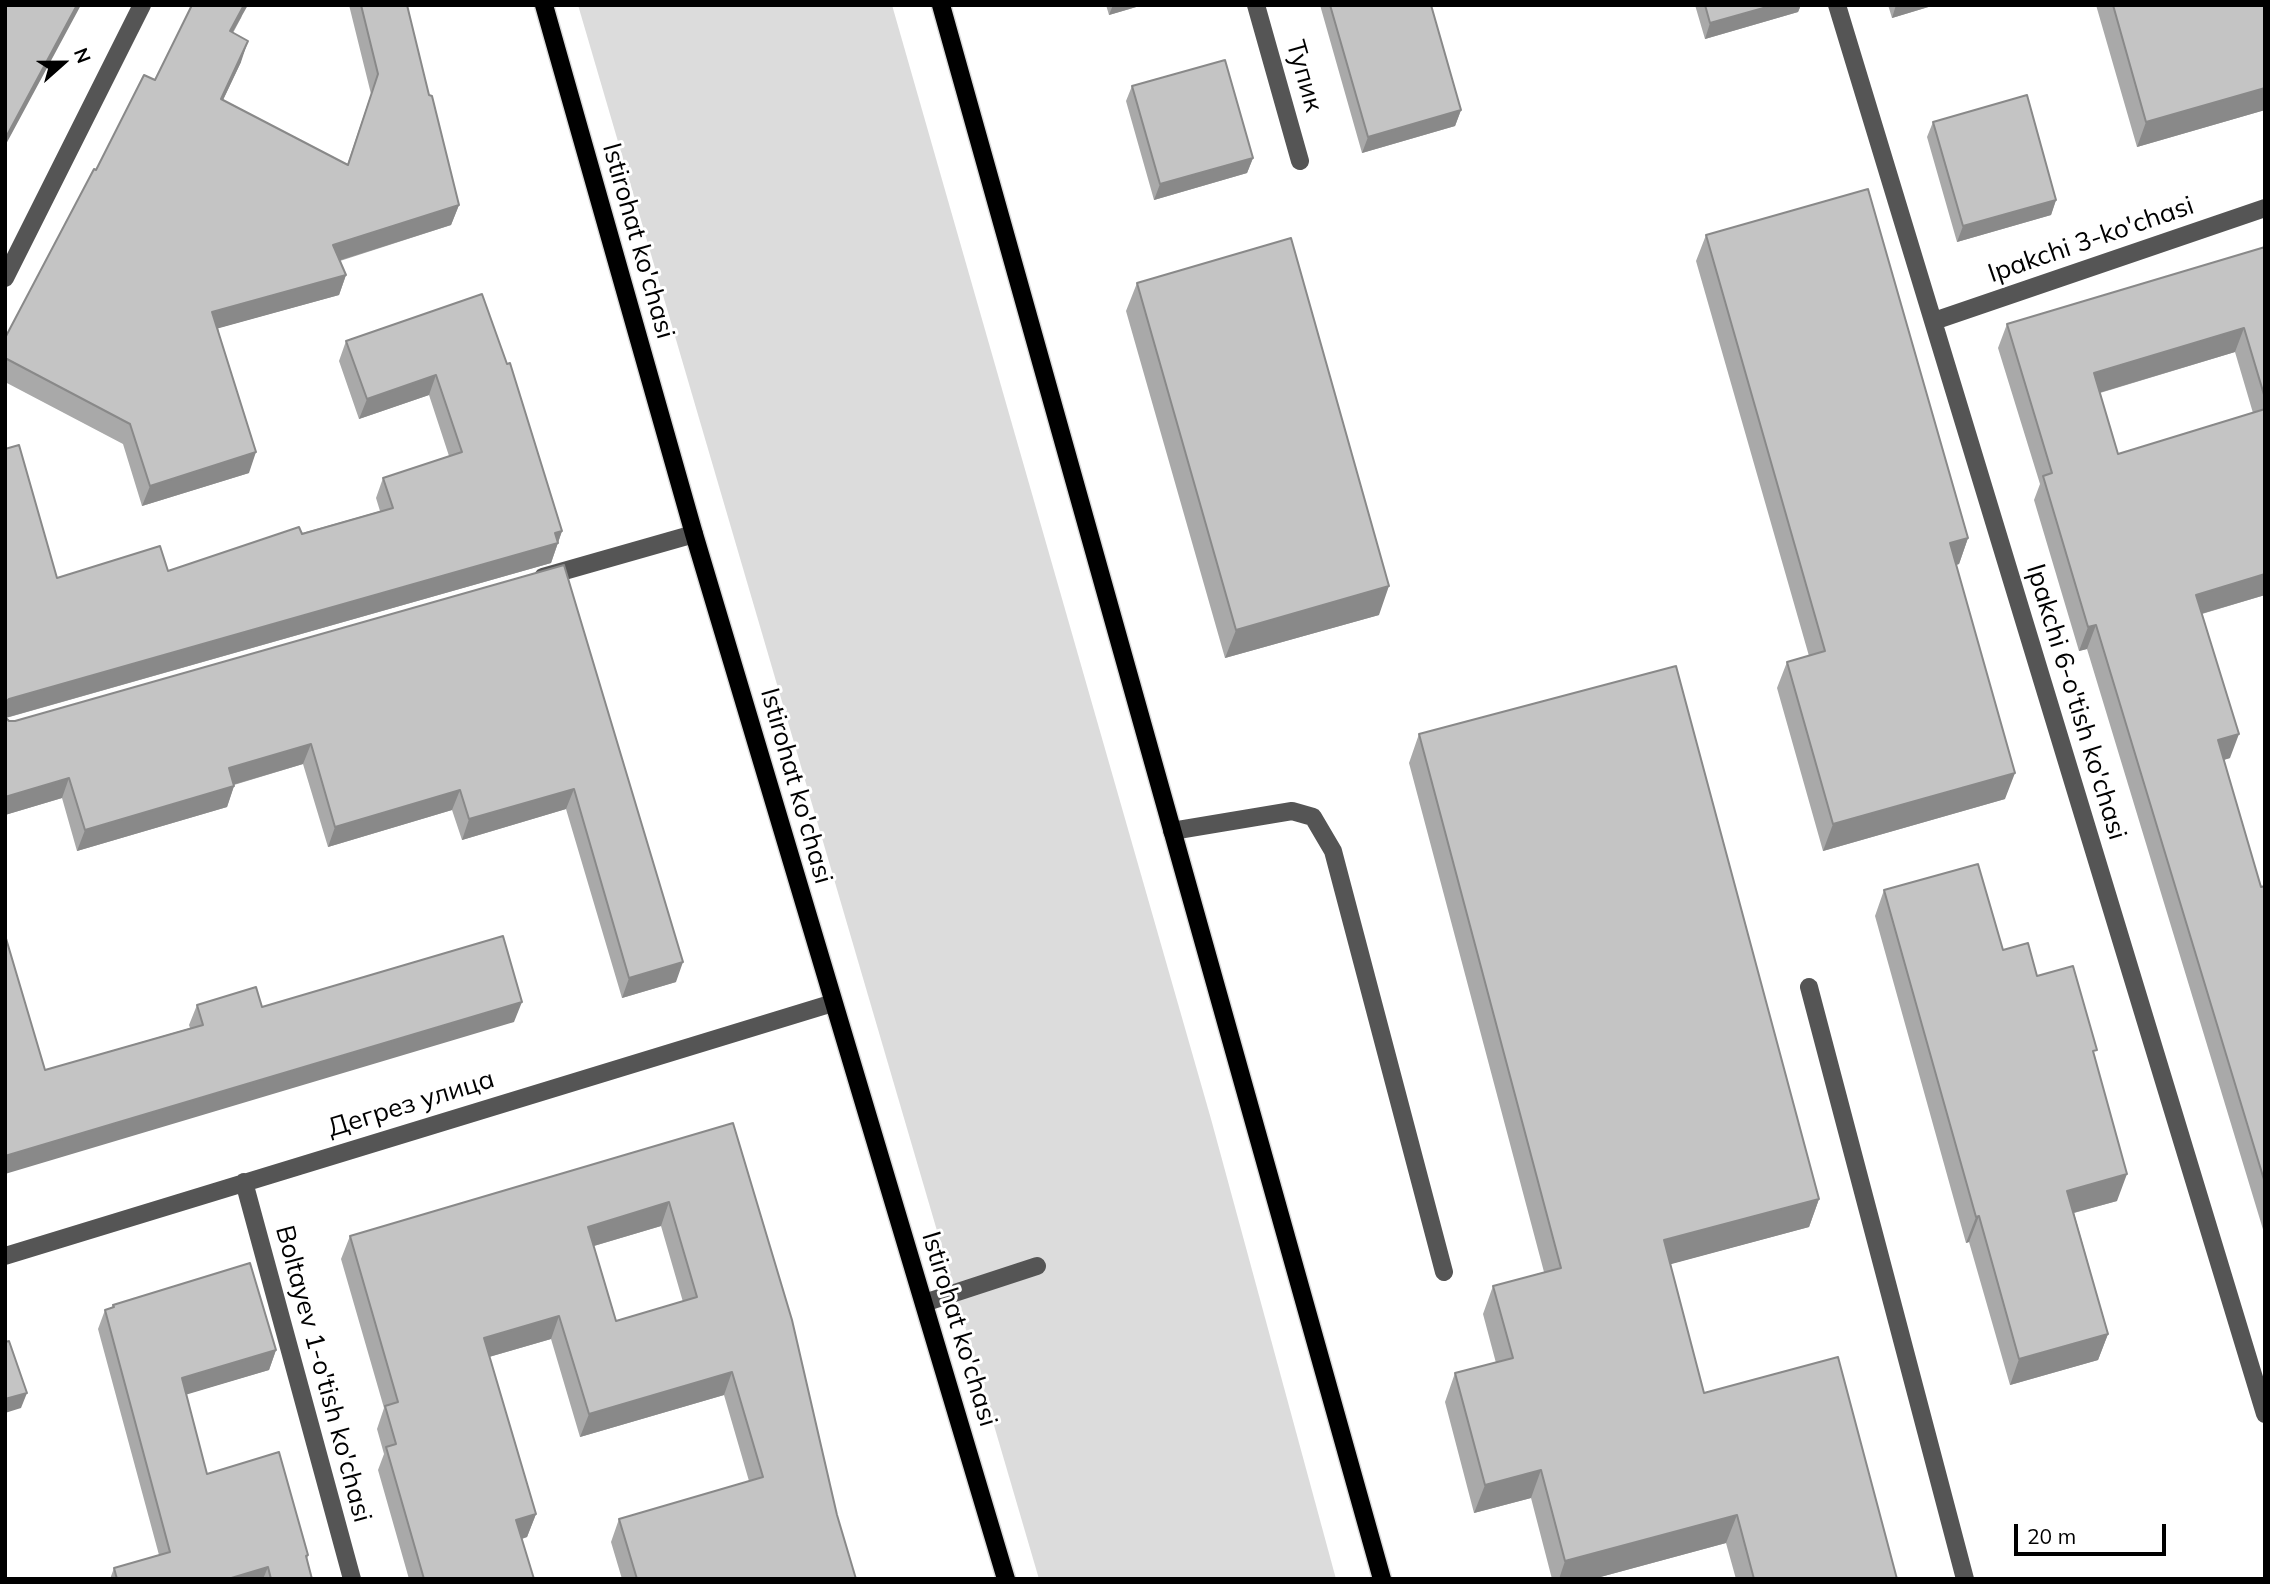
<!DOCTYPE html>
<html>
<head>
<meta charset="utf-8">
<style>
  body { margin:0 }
  #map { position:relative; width:2270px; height:1584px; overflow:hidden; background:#fff; font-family:Mulish,sans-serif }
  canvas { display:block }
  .frame { position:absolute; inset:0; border:7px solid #000; pointer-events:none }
  .north { position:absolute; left:28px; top:28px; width:70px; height:70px; -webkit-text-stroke:5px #fff; paint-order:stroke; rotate:69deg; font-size:19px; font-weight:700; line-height:28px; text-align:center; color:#000 }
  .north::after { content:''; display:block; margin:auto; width:24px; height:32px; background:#000; clip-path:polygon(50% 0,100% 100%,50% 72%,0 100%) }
  .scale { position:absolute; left:2014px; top:1524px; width:152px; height:32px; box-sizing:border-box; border:4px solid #000; border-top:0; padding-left:9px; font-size:21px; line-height:24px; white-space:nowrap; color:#000; -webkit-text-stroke:5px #fff; paint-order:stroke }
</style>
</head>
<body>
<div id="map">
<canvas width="2270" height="1584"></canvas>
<div class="frame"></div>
<div class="north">N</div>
<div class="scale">20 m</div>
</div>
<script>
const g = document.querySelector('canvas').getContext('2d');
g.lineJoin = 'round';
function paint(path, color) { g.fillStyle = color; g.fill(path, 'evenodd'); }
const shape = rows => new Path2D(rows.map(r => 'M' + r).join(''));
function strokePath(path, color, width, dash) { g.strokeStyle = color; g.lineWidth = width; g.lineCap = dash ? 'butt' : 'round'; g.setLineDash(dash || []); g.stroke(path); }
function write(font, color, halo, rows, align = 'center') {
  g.font = font + ' Mulish,sans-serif'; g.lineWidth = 6; g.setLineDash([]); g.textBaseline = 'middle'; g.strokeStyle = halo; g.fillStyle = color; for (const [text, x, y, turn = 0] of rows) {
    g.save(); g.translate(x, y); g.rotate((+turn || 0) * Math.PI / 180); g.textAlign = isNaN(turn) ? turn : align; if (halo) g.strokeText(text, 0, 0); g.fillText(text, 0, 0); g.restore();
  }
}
const green = shape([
  [578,5,892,5,1211,1119,1336,1579,1039,1579]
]);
const minor = shape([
  [1256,5,1300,161],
  [1837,5,2265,1414],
  [5,278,142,5],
  [1934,321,2265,208],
  [543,577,694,534],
  [1172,831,1292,811,1313,817,1333,851,1444,1272],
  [1809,987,1965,1579],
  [244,1182,352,1579],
  [5,1256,833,1003],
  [924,1303,1037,1266]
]);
const major = shape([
  [544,5,694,534,1006,1579],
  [941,5,1382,1579]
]);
const wall = shape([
  [349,5,407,5,429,95,459,205,451,225,340,261,346,275,339,295,218,328,249,473,142,506,123,444,5,382,5,338,96,170,155,80,242,16,233,33,241,62,223,100,347,165,371,94],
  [1106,5,1143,5,1109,15],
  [1320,5,1431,5,1461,110,1455,126,1362,153],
  [1695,5,1801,5,1798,12,1705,39],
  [1888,5,1935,5,1892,18],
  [2096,5,2265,5,2265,110,2137,147],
  [1132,86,1253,158,1247,173,1154,200,1126,101],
  [1933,122,2056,200,2051,215,1957,242,1927,137],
  [1706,235,1968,538,1959,564,1956,565,2005,799,1823,851,1777,688,1787,662,1809,656,1696,261],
  [2265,247,2265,595,2202,614,2230,758,2224,760,2261,887,2265,886,2265,1236,2087,649,2079,651,2034,500,2040,484,1998,348,2007,324],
  [2235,352,2253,413,2118,454,2100,393],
  [1137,283,1379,615,1225,658,1126,311],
  [482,294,562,531,551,563,6,718,9,721,15,721,564,565,676,982,622,998,566,809,462,840,452,810,328,847,303,764,234,785,234,786,227,807,77,851,62,798,5,815,5,449,57,578,168,571,380,511,376,498,383,478,449,456,429,395,359,419,339,361,346,341],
  [1419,734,1819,1199,1809,1227,1670,1264,1704,1393,1897,1579,1736,1579,1726,1543,1593,1579,1552,1579,1531,1498,1474,1513,1445,1402,1455,1373,1496,1363,1483,1314,1493,1286,1544,1272,1409,763],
  [1884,890,2003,950,2037,976,2095,1056,2117,1201,2074,1213,2108,1334,2098,1360,2010,1385,1969,1242,1966,1243,1875,916],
  [197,1005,262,1007,514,1022,45,1070,190,1028,189,1025],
  [733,1123,837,1515,856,1579,622,1579,611,1542,619,1519,749,1481,724,1395,580,1437,551,1339,489,1357,536,1514,527,1537,522,1539,534,1579,409,1579,378,1470,384,1454,377,1429,384,1408,341,1259,350,1236],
  [661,1226,683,1302,616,1321,594,1246],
  [113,1305,276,1350,269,1370,186,1394,207,1474,308,1555,307,1559,312,1579,110,1579,114,1568,159,1555,98,1329,105,1310,112,1307]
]);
const shadedWall = shape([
  [77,5,81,5,5,146,5,139],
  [244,5,248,5,222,51,230,31],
  [1113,5,1143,5,1109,15],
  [1774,5,1801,5,1798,12,1705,39,1710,23],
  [1896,5,1935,5,1892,18],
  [248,41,241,62,214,119,221,99],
  [2265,88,2265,110,2137,147,2146,122],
  [1461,110,1455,126,1362,153,1368,137],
  [1253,158,1247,173,1154,200,1160,184],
  [2056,200,2051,215,1957,242,1963,226],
  [459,205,451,225,325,265,333,245],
  [346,275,339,295,205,332,212,312],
  [2244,328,2235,352,2085,397,2094,373],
  [436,375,429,395,359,419,367,399],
  [256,452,249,473,142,506,150,486],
  [562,531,551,563,5,718,5,703,9,699],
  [1968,538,1959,564,1940,570,1950,543],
  [2265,574,2265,595,2187,618,2196,595],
  [1389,586,1379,615,1225,658,1236,630],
  [2096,625,2087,649,2079,651,2088,627],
  [2239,734,2230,758,2209,764,2218,740],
  [311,744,303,764,222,788,229,768],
  [2015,773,2005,799,1823,851,1833,824],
  [69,778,62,798,5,815,5,797],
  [234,786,227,807,77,851,85,830],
  [574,789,566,809,462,840,469,819],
  [460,790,452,810,328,847,335,827],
  [683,962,676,982,622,998,629,978],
  [522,1002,514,1022,5,1174,5,1156],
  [2127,1174,2117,1201,2058,1217,2067,1191],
  [1819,1199,1809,1227,1653,1269,1664,1240],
  [669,1202,661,1226,580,1250,588,1227],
  [1979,1216,1969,1242,1966,1243,1976,1217],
  [559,1316,551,1339,475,1361,484,1338],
  [2108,1334,2098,1360,2010,1385,2019,1359],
  [276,1350,269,1370,175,1398,182,1378],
  [732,1372,724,1395,580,1437,589,1414],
  [27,1393,21,1408,5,1413,5,1399],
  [1541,1470,1531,1498,1474,1513,1485,1485],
  [536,1514,527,1537,508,1543,516,1520],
  [1737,1515,1726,1543,1593,1579,1559,1579,1565,1561],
  [268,1567,263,1579,228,1579]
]);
const building = shape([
  [5,5,77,5,5,139,5,5],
  [192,5,244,5,230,31,248,41,221,99,348,165,378,74,361,5,407,5,429,95,432,96,459,205,333,245,346,275,212,312,256,452,150,486,130,424,5,358,5,338,94,169,96,170,144,75,155,80,192,5],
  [1330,5,1431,5,1461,110,1368,137,1330,5],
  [1705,5,1774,5,1710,23,1705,5],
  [2113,5,2265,5,2265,88,2146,122,2113,5],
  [1225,60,1253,158,1160,184,1132,86,1225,60],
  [2027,95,2056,200,1963,226,1933,122,2027,95],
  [1868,189,1968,538,1950,543,2015,773,1833,824,1787,662,1825,651,1706,235,1868,189],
  [1291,238,1389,586,1236,630,1137,283,1291,238],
  [2265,247,2265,398,2244,328,2094,373,2118,454,2265,409,2265,574,2196,595,2239,734,2218,740,2261,887,2265,886,2265,1183,2096,625,2088,627,2043,476,2052,473,2007,324,2265,247],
  [482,294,507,364,510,363,562,531,555,533,558,543,9,699,5,703,5,449,19,445,57,578,160,546,168,571,299,527,302,534,393,508,383,478,462,452,436,375,367,399,346,341,482,294],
  [564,565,683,962,629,978,574,789,469,819,460,790,335,827,311,744,229,768,234,786,85,830,69,778,5,797,5,717,9,721,15,721,564,565],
  [1676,666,1819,1199,1664,1240,1704,1393,1838,1357,1897,1579,1754,1579,1737,1515,1565,1561,1541,1470,1485,1485,1455,1373,1513,1358,1493,1286,1561,1268,1419,734,1676,666],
  [1978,864,2003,950,2028,943,2037,976,2073,966,2097,1050,2093,1051,2127,1174,2067,1191,2108,1334,2019,1359,1979,1216,1976,1217,1884,890,1978,864],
  [5,935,45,1070,203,1025,197,1005,256,987,262,1007,503,936,522,1002,5,1156,5,935],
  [733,1123,792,1320,837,1515,856,1579,637,1579,619,1519,763,1477,732,1372,589,1414,559,1316,484,1338,536,1514,516,1520,534,1579,424,1579,386,1447,396,1444,385,1406,398,1402,350,1236,733,1123],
  [669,1202,697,1297,616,1321,588,1227,669,1202],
  [250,1263,276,1350,182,1378,207,1474,279,1452,308,1555,306,1556,312,1579,271,1579,268,1567,228,1579,117,1579,114,1568,170,1552,105,1310,114,1307,113,1305,250,1263],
  [9,1341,27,1393,5,1399,5,1342,9,1341]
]);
const streetNames = [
  ["Тупик",1304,76,74],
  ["Ipakchi 3-ko'chasi",2091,240,-19],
  ["Istirohat ko'chasi",638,241,74],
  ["Ipakchi 6-o'tish ko'chasi",2076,702,73],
  ["Istirohat ko'chasi",796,786,74],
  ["Дегрез улица",411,1104,-17],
  ["Istirohat ko'chasi",959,1329,73],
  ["Boltayev 1-o'tish ko'chasi",323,1374,75]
];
paint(green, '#dcdcdc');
strokePath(major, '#dbdbdb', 21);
strokePath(minor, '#555', 18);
strokePath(major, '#000', 18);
paint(wall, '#a9a9a9');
paint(shadedWall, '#898989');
paint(building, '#c4c4c4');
strokePath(building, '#898989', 2);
write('26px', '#000', '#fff', streetNames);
</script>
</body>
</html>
